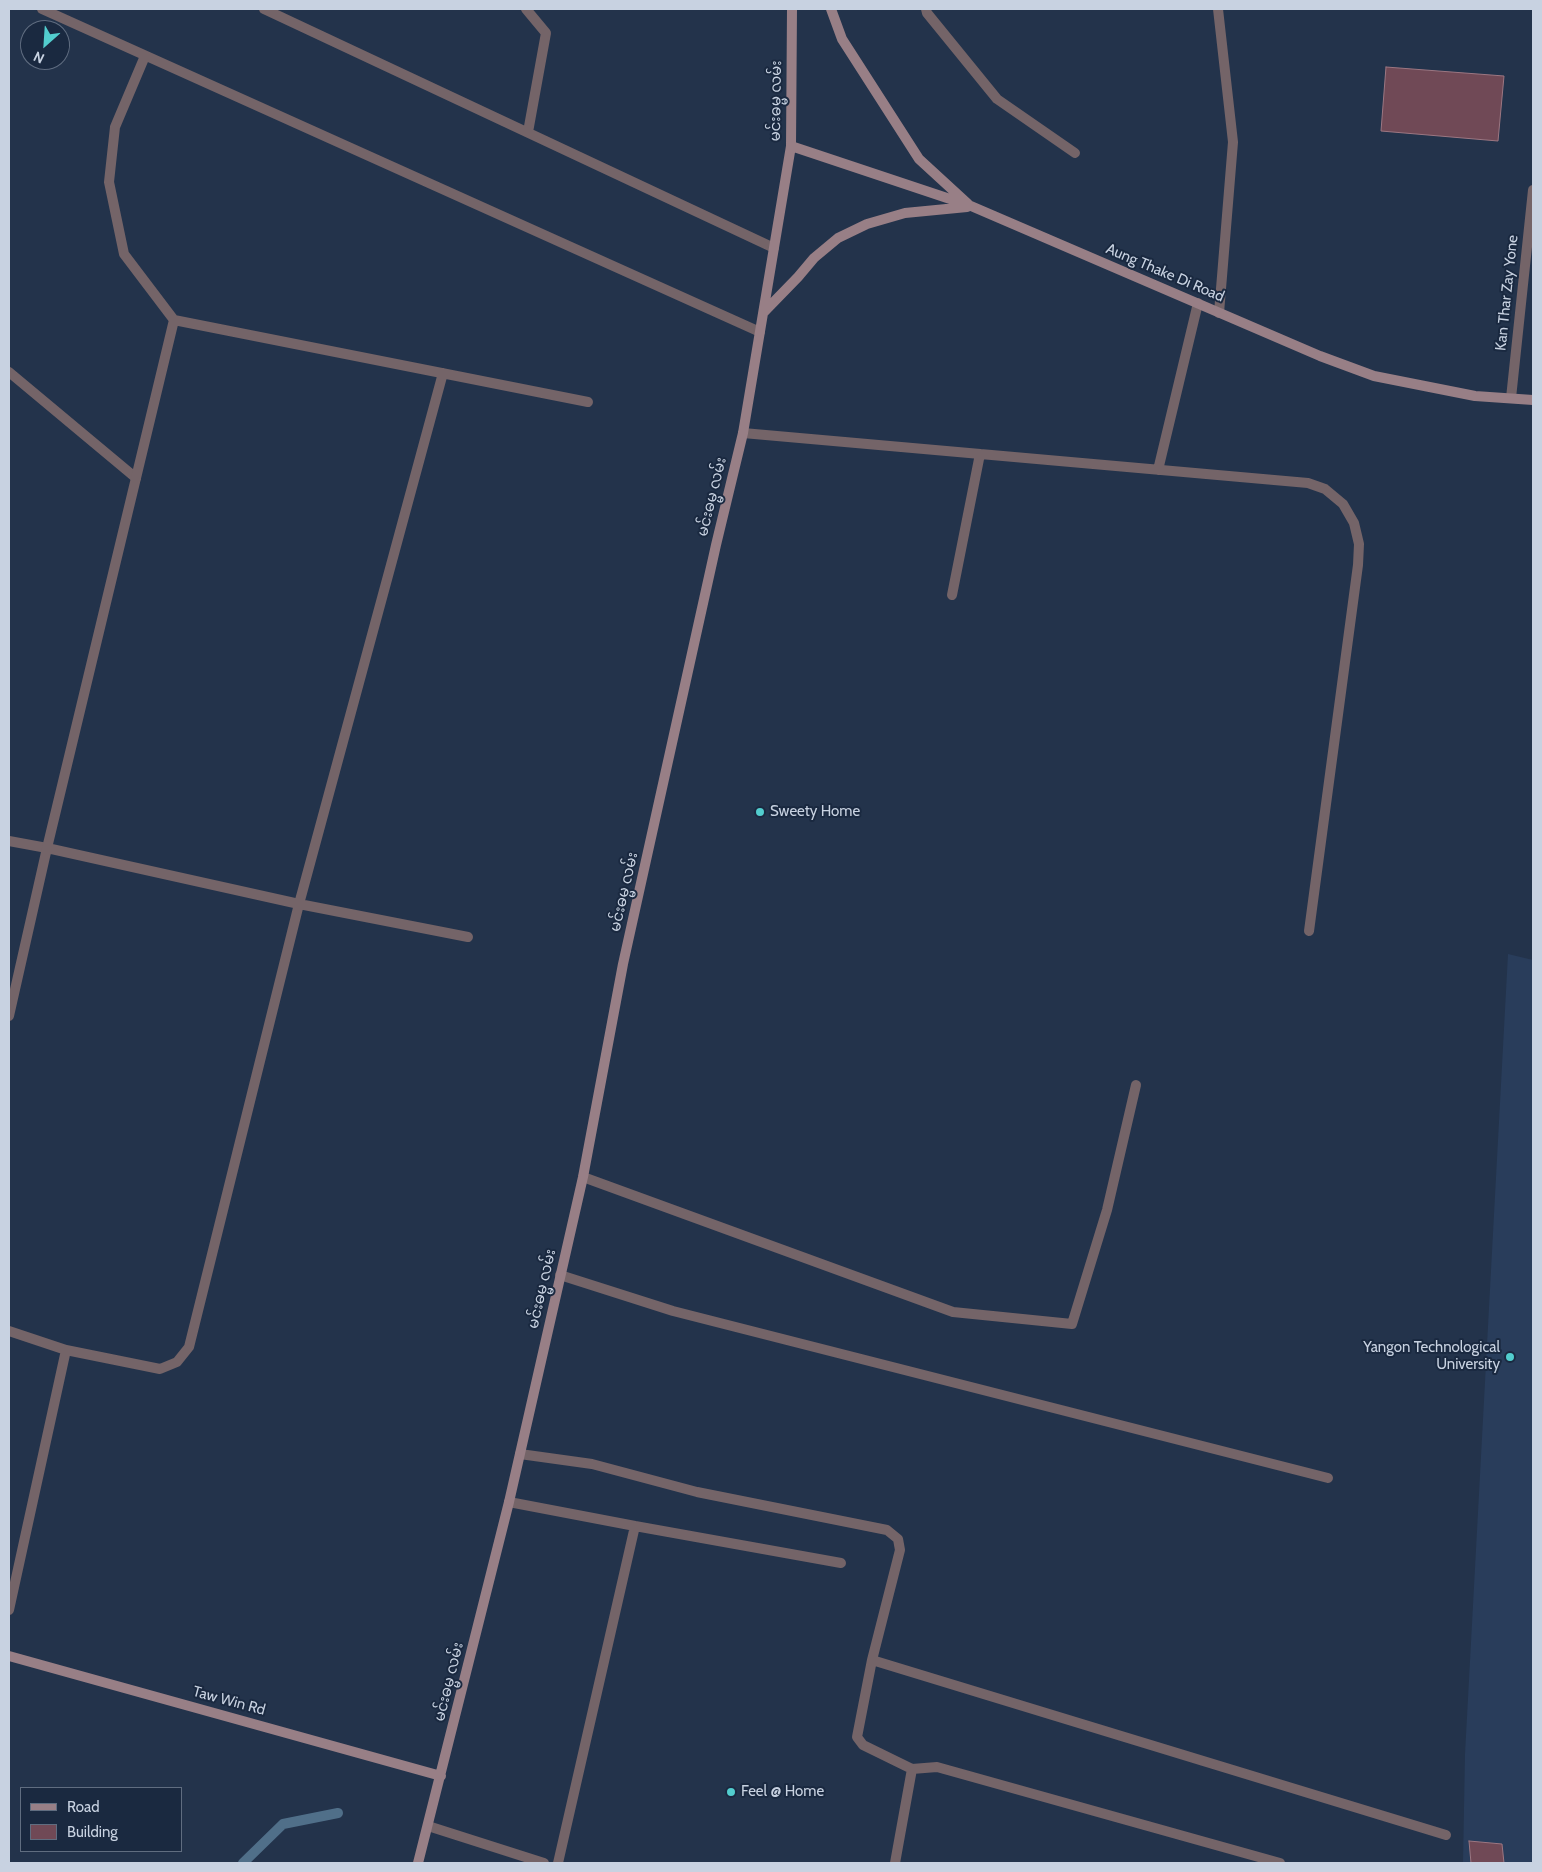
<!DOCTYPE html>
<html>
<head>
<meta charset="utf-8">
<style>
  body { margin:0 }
  #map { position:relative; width:1542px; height:1872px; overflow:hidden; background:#23334b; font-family:Cabin,sans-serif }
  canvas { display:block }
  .frame { position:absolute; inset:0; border:10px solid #c8d2e1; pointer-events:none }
  .legend { position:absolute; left:20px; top:1787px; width:162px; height:65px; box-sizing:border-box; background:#1a2940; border:1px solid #606d80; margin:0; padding:6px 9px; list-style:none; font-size:15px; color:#c8d2e1 }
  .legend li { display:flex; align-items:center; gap:10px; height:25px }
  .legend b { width:25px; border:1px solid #606d80 }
  .north { position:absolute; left:20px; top:20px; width:50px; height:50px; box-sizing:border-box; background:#1a2940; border:1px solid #606d80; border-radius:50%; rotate:206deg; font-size:14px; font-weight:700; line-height:20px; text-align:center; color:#c8d2e1 }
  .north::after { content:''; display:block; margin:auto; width:18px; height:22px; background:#52cdce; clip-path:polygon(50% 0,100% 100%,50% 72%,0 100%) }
</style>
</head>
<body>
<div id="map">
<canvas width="1542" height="1872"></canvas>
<div class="frame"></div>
<ul class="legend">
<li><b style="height:6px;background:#987f86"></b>Road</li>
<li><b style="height:14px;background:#704956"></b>Building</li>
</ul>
<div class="north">N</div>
</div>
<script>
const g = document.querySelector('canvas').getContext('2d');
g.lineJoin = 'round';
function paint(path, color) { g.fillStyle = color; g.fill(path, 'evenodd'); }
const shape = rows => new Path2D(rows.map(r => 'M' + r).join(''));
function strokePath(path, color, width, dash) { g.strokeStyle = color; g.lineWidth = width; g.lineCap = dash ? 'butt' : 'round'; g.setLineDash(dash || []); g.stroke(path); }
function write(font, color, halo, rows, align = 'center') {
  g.font = font + ' Cabin,"Noto Sans Myanmar",sans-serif'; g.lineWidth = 4; g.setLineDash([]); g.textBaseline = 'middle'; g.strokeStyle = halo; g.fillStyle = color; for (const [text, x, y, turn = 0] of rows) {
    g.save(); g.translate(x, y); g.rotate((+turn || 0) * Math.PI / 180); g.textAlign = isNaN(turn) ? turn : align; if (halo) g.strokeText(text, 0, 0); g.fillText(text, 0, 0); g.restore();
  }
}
const built = shape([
  [1508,954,1533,960,1533,1863,1463,1863,1465,1754]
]);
const stream = shape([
  [243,1863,283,1824,338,1813]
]);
const building = shape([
  [1386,67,1504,76,1498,141,1381,131,1386,67],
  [1469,1841,1502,1844,1504,1863,1471,1863,1469,1841]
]);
const lane = shape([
  [264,9,774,248],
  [526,9,546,33,528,132],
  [9,372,136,478],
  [743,433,1308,483,1325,489,1343,504,1354,523,1359,544,1358,565,1309,931],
  [1158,470,1198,303],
  [952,595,980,454],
  [9,841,47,848],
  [583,1177,953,1312,1072,1324,1107,1210,1136,1085],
  [520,1454,592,1464,697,1492,887,1530,898,1539,900,1550,872,1660,857,1737,863,1745,912,1769,895,1863],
  [509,1502,635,1526,558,1863],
  [635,1526,841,1563],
  [872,1660,1446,1835],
  [912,1769,937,1767,1280,1863],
  [428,1826,544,1863]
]);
const street = shape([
  [42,9,760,332],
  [926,9,927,13,997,99,1075,153],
  [1218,9,1233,142,1219,313],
  [145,56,115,127,109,182,124,254,174,320,588,402],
  [1511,398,1533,190],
  [47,848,299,904,468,937],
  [9,1016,47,848,174,320],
  [560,1275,673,1311,1328,1478],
  [9,1331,66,1350],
  [9,1610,66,1350,160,1369,177,1362,189,1347,299,904,443,373]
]);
const secondary = shape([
  [831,9,842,39,919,159,968,204],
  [791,146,971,206,1320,356,1374,376,1475,396,1533,400],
  [764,312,798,277,814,258,838,238,867,224,905,213,967,207],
  [9,1656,441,1776],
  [418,1863,509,1502,583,1177,623,964,716,545,743,433,791,146,792,9]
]);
const markers = [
  [760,812,5,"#52cdce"],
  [1510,1357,5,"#52cdce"],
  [731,1792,5,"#52cdce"]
];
const streetNames = [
  ["မင်းဓမ္မ လမ်း",776,101,-89],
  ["Aung Thake Di Road",1165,273,23],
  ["Kan Thar Zay Yone",1507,293,-84],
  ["မင်းဓမ္မ လမ်း",712,497,-76],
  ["မင်းဓမ္မ လမ်း",624,892,-77],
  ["မင်းဓမ္မ လမ်း",542,1289,-77],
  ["မင်းဓမ္မ လမ်း",449,1682,-76],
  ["Taw Win Rd",229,1701,15]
];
const poiNames = [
  ["Sweety Home",770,812],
  ["Yangon Technological",1500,1348,"right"],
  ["University",1500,1365,"right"],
  ["Feel @ Home",741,1792]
];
paint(built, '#293d5b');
strokePath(stream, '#506f89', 10);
paint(building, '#704956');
strokePath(building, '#9c7782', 1);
strokePath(lane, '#746468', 10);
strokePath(street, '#746468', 10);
strokePath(secondary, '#987f86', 10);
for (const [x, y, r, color] of markers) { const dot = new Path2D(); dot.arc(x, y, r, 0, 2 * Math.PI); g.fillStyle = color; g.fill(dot); strokePath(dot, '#1a2940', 2); }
write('15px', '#c8d2e1', '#1a2940', streetNames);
write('15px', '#c8d2e1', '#1a2940', poiNames, 'left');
</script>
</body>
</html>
